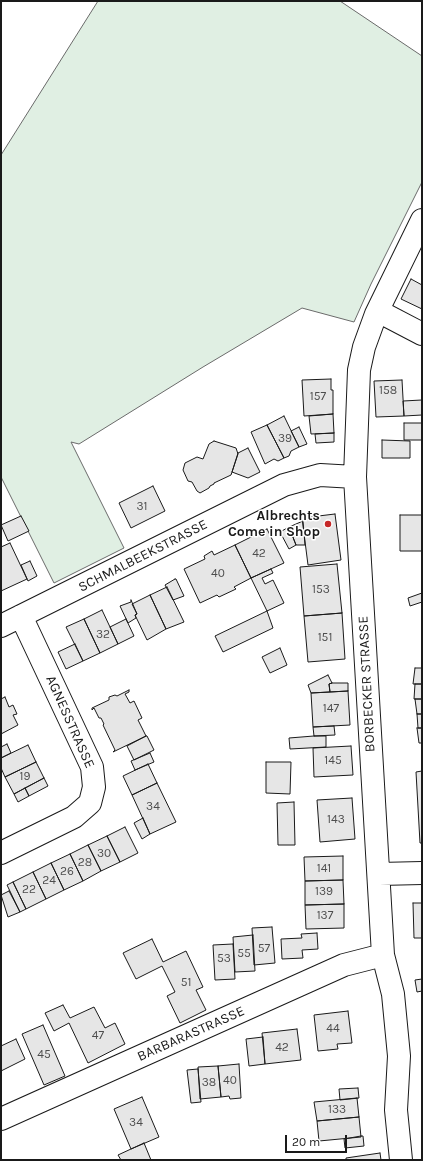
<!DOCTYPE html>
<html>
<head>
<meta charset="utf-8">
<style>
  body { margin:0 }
  #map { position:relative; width:423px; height:1161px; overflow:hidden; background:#fff; font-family:Karla,sans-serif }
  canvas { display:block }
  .frame { position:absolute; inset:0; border:2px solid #1a1a1a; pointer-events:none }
  .scale { position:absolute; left:285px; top:1135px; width:62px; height:18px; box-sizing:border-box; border:2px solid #1a1a1a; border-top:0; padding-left:5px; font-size:12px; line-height:14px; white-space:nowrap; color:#1a1a1a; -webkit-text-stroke:3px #fff; paint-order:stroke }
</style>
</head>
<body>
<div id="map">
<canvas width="423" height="1161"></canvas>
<div class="frame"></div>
<div class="scale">20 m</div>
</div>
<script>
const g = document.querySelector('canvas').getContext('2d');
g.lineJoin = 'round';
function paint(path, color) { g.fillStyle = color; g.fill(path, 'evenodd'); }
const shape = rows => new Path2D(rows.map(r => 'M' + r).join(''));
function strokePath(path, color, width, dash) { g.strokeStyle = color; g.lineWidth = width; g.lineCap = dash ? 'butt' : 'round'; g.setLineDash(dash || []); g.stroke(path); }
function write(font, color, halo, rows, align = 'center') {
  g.font = font + ' Karla,sans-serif'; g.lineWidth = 3; g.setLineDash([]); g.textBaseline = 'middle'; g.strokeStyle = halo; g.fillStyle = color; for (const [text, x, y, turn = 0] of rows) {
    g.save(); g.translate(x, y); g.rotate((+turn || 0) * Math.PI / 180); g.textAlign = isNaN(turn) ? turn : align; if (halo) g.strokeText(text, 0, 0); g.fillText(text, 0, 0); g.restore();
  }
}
const green = shape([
  [98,1,340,1,422,56,422,182,371,284,354,322,302,308,203,367,79,444,71,442,124,548,54,583,1,477,1,155,98,1]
]);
const building = shape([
  [411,279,422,285,422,309,401,299,411,279],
  [331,379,331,390,333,390,333,414,304,416,302,380,331,379],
  [402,380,404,416,376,417,374,381,402,380],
  [422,400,422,415,404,416,403,401,422,400],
  [333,414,334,433,311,434,309,416,333,414],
  [284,416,299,447,291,451,289,456,284,458,267,425,284,416],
  [404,423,422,423,422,440,404,440,404,423],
  [267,425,284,458,278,461,274,459,265,464,251,432,267,425],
  [299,427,307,444,299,447,291,431,299,427],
  [334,433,334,442,316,443,315,434,334,433],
  [382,440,410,441,410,458,382,458,382,440],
  [214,441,236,448,238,454,231,475,214,483,214,484,210,486,209,488,200,493,197,491,192,482,188,481,183,470,185,463,197,457,203,459,209,444,214,441],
  [248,448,260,472,248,478,232,472,238,453,248,448],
  [153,486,165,511,131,528,119,503,153,486],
  [335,514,341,560,308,565,302,518,335,514],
  [400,515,422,515,422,551,400,551,400,515],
  [21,516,29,531,8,541,1,525,21,516],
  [303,521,305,545,296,545,289,527,303,521],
  [289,527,296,545,289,549,280,532,289,527],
  [267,529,284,563,251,578,235,545,267,529],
  [10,543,27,579,1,591,1,547,10,543],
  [235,545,251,578,234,587,236,589,219,597,217,595,200,603,184,569,205,559,204,556,212,551,214,555,235,545],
  [30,561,37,576,28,581,21,565,30,561],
  [337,564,342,613,304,616,300,567,337,564],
  [271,569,273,573,262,578,265,584,273,580,284,603,267,611,251,578,271,569],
  [175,579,176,579,184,596,173,600,165,585,175,579],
  [167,587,184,622,166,629,150,595,167,587],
  [422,593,422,602,410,606,408,598,422,593],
  [150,595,166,629,147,640,135,615,137,614,132,604,150,595],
  [131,600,137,614,135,615,136,618,128,623,120,606,131,602,131,600],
  [102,610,118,644,100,653,84,619,102,610],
  [267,611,273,628,223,652,215,636,267,611],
  [342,613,345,659,308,662,304,616,342,613],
  [84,619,100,653,83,661,66,627,84,619],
  [126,619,134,636,118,644,110,627,126,619],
  [75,644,83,661,66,669,58,652,75,644],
  [280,648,287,665,270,673,262,657,280,648],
  [415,668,422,668,422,684,413,684,415,668],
  [328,675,332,683,329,684,330,692,311,693,308,685,328,675],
  [332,683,348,683,348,691,330,692,329,684,332,683],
  [415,684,422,684,422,699,414,699,415,684],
  [129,690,129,692,125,694,130,703,134,701,142,718,138,720,146,736,113,752,115,750,103,725,104,724,101,718,99,718,94,708,92,710,92,708,109,700,109,697,115,695,117,696,129,690],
  [348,691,350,725,313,727,311,693,348,691],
  [5,697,9,707,13,705,17,714,13,715,18,725,1,734,1,699,5,697],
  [415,699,422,699,422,714,417,714,415,699],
  [417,714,422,714,422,728,418,728,417,714],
  [334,726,335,735,314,736,313,727,334,726],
  [417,728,422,728,422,743,419,743,417,728],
  [146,736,147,736,154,750,134,760,127,746,146,736],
  [314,736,326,736,326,747,290,749,289,738,314,736],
  [7,744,11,753,1,758,1,747,7,744],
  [28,745,36,762,5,777,1,768,1,758,28,745],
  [351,746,353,775,314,777,313,748,351,746],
  [150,753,154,762,135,770,131,761,150,753],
  [36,762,44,778,14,794,5,777,36,762],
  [266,762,291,762,290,794,266,793,266,762],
  [148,764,157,783,132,795,123,776,148,764],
  [422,771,422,843,420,843,416,772,422,771],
  [44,778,48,786,29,796,25,788,44,778],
  [157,783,176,822,150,834,132,795,157,783],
  [25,788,29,796,18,802,14,794,25,788],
  [352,798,355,839,320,842,317,800,352,798],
  [294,802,295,845,278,845,277,803,294,802],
  [143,818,150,834,142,839,134,823,143,818],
  [125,827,138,853,120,862,107,836,125,827],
  [107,836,120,862,101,871,88,845,107,836],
  [88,845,101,871,83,881,70,854,88,845],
  [70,854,83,881,64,890,51,863,70,854],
  [343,856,343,880,305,881,304,857,343,856],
  [51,863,64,890,46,899,33,872,51,863],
  [33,872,46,899,26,909,13,882,33,872],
  [343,880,344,904,305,905,305,881,343,880],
  [13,882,26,909,20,912,7,885,13,882],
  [9,891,20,912,8,917,1,895,9,891],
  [413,903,422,903,422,938,414,938,413,903],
  [344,904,344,928,306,929,305,905,344,904],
  [272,927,275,963,254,965,252,928,272,927],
  [317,933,318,949,302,950,303,958,282,959,281,939,302,938,301,934,317,933],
  [253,935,255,971,235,972,233,937,253,935],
  [152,939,163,962,186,951,203,987,196,990,206,1010,180,1023,167,996,175,992,162,966,136,979,123,953,152,939],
  [233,944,235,979,215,980,213,945,233,944],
  [422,979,422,991,417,992,415,980,422,979],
  [63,1005,70,1018,94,1007,105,1028,115,1023,125,1044,88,1063,69,1023,54,1031,45,1013,63,1005],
  [348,1011,352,1043,337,1044,338,1049,318,1051,314,1015,348,1011],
  [43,1025,65,1076,44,1085,22,1034,43,1025],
  [297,1029,301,1060,265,1064,262,1033,297,1029],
  [263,1037,265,1064,249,1066,246,1039,263,1037],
  [16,1039,25,1059,1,1071,1,1046,16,1039],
  [239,1064,241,1098,230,1099,229,1096,221,1097,218,1066,239,1064],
  [218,1066,221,1097,200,1099,198,1067,218,1066],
  [198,1069,201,1102,191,1103,187,1070,198,1069],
  [358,1088,359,1098,340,1100,339,1089,358,1088],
  [142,1097,159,1137,131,1149,114,1109,142,1097],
  [357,1098,359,1117,317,1121,314,1102,357,1098],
  [359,1117,361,1137,319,1141,317,1121,359,1117],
  [361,1136,363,1136,364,1146,345,1148,344,1139,361,1136],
  [144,1143,151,1160,121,1160,118,1155,144,1143],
  [380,1153,381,1160,346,1160,346,1158,380,1153]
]);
const minor = shape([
  [378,311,422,334],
  [1,626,284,485,320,475,355,477],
  [1,853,74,817,90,803,94,787,92,767,21,616],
  [379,874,422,873],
  [1,1119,344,965,383,955],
  [401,1160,396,1110,399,1056,393,994,383,955,355,477,359,370,364,347,376,314,422,220]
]);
const markers = [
  [328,524,4,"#c62828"]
];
const numberNames = [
  ["158",388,391],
  ["157",318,397],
  ["39",285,439],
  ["31",142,507],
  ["42",259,554],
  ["40",218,574],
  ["153",321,590],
  ["32",103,635],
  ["151",325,638],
  ["147",331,709],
  ["145",333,761],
  ["19",25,777],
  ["34",153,807],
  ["143",336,820],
  ["30",104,854],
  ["28",85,863],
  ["141",324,869],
  ["26",67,872],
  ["24",49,881],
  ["22",29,890],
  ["139",324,892],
  ["137",325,916],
  ["57",264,949],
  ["55",244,954],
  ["53",224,959],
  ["51",186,983],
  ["44",333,1029],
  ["47",98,1036],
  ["42",282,1048],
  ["45",44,1055],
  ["40",230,1081],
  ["38",209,1083],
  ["133",337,1110],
  ["34",136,1123]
];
const poiNames = [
  ["Albrechts",320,516],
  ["Come in Shop",320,532]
];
const streetNames = [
  ["SCHMALBEEKSTRASSE",143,556,-27],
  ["BORBECKER STRASSE",367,684,-93],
  ["AGNESSTRASSE",70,722,66],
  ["BARBARASTRASSE",191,1034,-24]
];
paint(green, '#e0efe3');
strokePath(green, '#6a6a6a', 1);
paint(building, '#e6e6e6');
strokePath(building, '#1a1a1a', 1);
strokePath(minor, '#1a1a1a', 24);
strokePath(minor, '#fff', 22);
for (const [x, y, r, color] of markers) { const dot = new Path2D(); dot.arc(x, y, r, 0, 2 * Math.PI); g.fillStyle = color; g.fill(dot); strokePath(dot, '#fff', 1.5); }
write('12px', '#4d4d4d', null, numberNames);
write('bold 14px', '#1a1a1a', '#fff', poiNames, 'right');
write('14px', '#1a1a1a', '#fff', streetNames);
</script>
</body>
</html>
